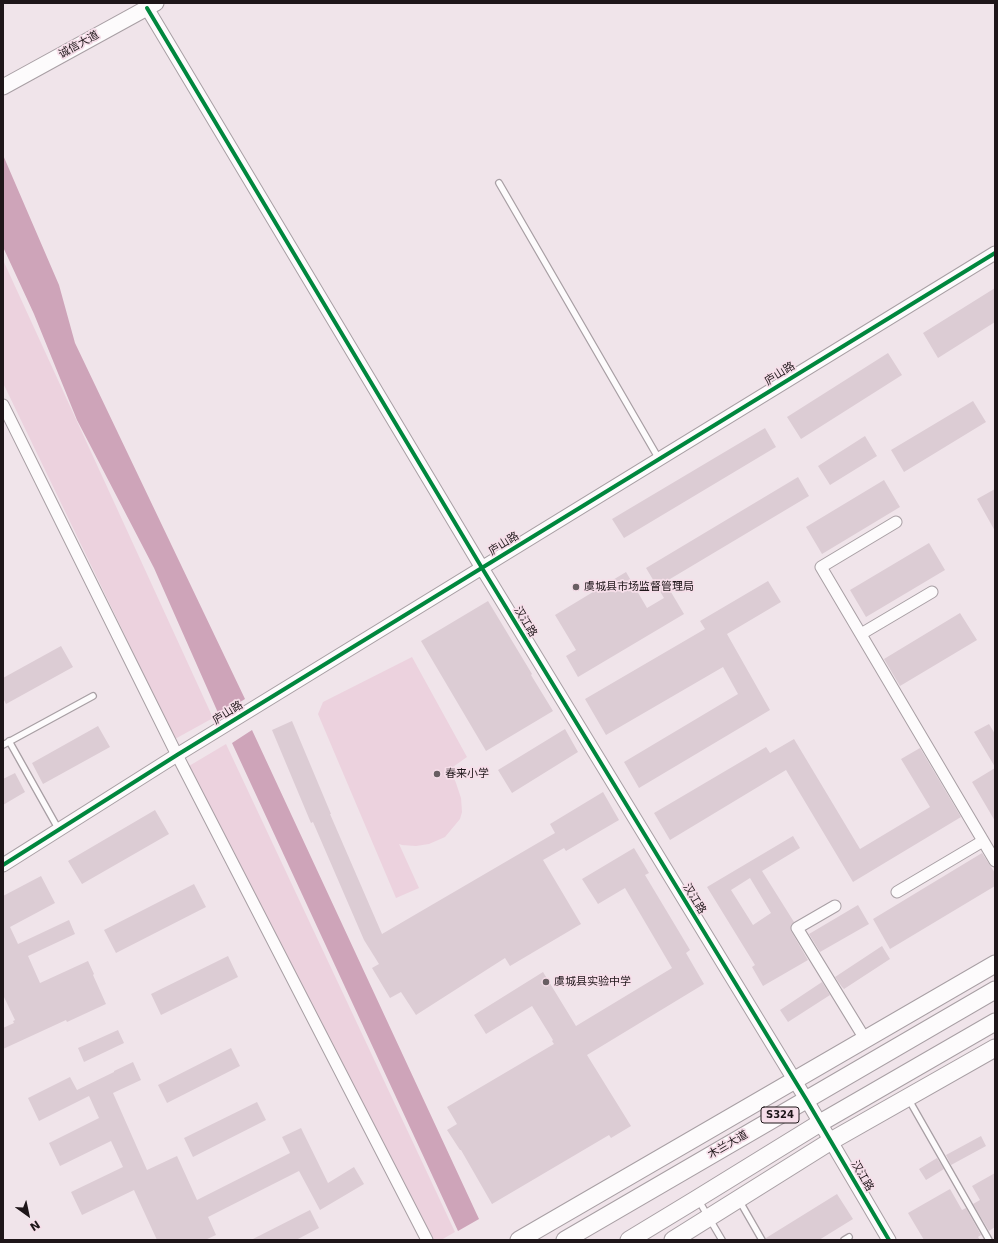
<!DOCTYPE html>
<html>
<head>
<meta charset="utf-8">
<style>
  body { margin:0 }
  #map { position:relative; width:998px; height:1243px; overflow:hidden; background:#f0e4ea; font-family:"DejaVu Sans",sans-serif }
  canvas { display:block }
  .frame { position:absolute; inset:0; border:4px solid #1e1619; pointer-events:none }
  .north { position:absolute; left:8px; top:1195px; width:40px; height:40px; -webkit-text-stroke:3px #f6dee9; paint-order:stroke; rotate:147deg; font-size:11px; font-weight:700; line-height:16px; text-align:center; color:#1e1619 }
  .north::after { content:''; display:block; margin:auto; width:14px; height:18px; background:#1e1619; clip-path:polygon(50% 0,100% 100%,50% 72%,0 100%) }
</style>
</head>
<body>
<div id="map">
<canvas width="998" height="1243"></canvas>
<div class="frame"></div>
<div class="north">N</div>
</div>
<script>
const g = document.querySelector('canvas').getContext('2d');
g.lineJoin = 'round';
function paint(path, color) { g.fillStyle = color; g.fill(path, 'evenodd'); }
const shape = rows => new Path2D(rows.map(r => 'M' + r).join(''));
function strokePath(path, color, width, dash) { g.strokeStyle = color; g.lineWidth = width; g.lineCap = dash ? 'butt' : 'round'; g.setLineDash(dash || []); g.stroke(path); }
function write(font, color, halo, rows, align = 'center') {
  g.font = font + ' "DejaVu Sans","Noto Sans SC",sans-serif'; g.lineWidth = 3.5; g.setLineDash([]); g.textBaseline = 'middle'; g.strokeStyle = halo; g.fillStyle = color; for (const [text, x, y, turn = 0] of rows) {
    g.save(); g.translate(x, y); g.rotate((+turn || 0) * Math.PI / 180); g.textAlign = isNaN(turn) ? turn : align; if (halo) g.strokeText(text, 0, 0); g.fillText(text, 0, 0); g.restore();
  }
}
const green = shape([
  [3,260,213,718,175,739,3,383],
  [412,657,467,757,450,769,456,783,461,798,462,812,460,819,445,837,429,844,416,846,402,845,399,844,419,888,396,898,318,714,323,702],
  [226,744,455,1232,441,1240,431,1240,189,766]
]);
const water = shape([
  [3,155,59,285,75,343,245,699,219,715,154,568,77,420,34,314,3,247],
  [252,730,479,1219,458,1231,232,743]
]);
const building = shape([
  [995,288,995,322,938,358,923,333],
  [888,353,902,375,801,439,787,417],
  [973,401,986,422,904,472,891,450],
  [765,428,776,447,624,538,612,519],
  [865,436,877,456,830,485,818,466],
  [798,477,809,496,665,582,684,614,578,677,566,656,576,650,555,615,626,572,647,608,664,598,646,568],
  [884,480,900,507,822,554,806,527],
  [995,489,995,531,977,499],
  [929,543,945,570,866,617,850,590],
  [768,581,781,602,727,634,770,710,639,788,624,762,738,694,723,667,606,735,585,699,705,629,700,621],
  [488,601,532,674,531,675,553,711,486,751,421,641],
  [960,613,977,640,900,686,884,659],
  [61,646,73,667,6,704,3,698,3,678],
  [292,721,331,814,330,814,382,934,555,833,550,824,603,792,619,820,566,851,564,848,543,860,581,924,510,966,505,958,416,1015,401,992,390,998,372,968,379,964,364,940,313,822,311,823,272,730],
  [989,724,995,734,995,767,974,732],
  [98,726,110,747,43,784,32,763],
  [565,729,578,752,512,793,498,770],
  [794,739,860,849,930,807,901,759,920,748,961,817,853,882,786,770,670,840,654,813,766,747,770,753],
  [995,768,995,821,972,782],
  [15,773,25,792,3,805,3,779],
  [155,810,169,834,82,884,68,861],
  [793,836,800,848,762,871,794,922,791,925,791,931,808,960,763,986,752,967,755,965,707,887],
  [750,878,771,913,753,925,731,890],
  [634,848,649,873,645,875,690,950,686,953,704,984,587,1055,631,1126,611,1138,609,1135,492,1204,461,1150,460,1150,447,1130,457,1124,447,1107,554,1044,552,1041,553,1040,532,1006,486,1034,474,1015,543,972,576,1026,672,968,625,888,598,904,582,879],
  [982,853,995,873,995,886,890,949,873,919],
  [41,876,55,903,10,927,18,944,69,920,75,934,28,956,40,983,88,961,94,974,93,975,106,1004,67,1022,66,1020,3,1049,3,1028,14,1023,13,1021,15,1020,3,995,3,896],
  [194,884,206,907,116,953,104,930],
  [858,905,869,924,820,952,809,934],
  [882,946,890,959,844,989,842,987,835,977],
  [228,956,238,977,161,1015,151,994],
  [822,982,830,995,788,1022,780,1010],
  [118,1030,124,1043,84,1062,78,1048],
  [231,1048,240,1066,167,1103,158,1085],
  [133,1062,141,1080,113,1093,147,1170,177,1156,197,1200,290,1153,282,1137,301,1128,328,1183,354,1167,364,1184,320,1210,299,1171,208,1217,216,1235,205,1240,157,1240,134,1190,82,1215,71,1192,123,1167,111,1141,60,1166,49,1143,99,1118,89,1096,39,1121,28,1098,70,1077,77,1090,114,1072,114,1071],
  [257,1102,266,1120,193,1157,184,1138],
  [981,1136,986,1146,951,1165,946,1155],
  [937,1158,944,1169,926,1180,919,1169],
  [995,1173,995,1227,989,1231,973,1204,980,1200,972,1186],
  [950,1189,962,1210,966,1208,981,1235,978,1237,980,1240,924,1240,908,1213],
  [837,1194,853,1219,819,1240,766,1240,766,1238],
  [310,1210,319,1228,296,1240,251,1240]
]);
const service = shape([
  [499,183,659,459],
  [9,741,59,830],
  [3,745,93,696],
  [909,1100,989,1240],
  [739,1200,762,1240],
  [699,1201,722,1240],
  [844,1240,849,1237]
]);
const minor = shape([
  [3,405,177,755,427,1240],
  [896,522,821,567,995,861],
  [861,634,932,592],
  [897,892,983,841],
  [835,906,797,928,865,1039]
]);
const tertiary = shape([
  [147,8,482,568,806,1099,889,1240],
  [3,865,177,755,995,253]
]);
const secondary = shape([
  [3,87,156,3]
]);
const primary = shape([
  [519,1240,995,964],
  [565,1240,995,990],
  [629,1240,695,1200,820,1123,995,1022],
  [673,1240,831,1141,995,1048]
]);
const cycleway = shape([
  [147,8,482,568,806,1099,889,1240],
  [3,865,177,755,995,253]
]);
const markers = [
  [576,587,4,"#685e62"],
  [437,774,4,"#685e62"],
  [546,982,4,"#685e62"]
];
const shields = [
  [780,1115,38]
];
const shieldNames = [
  ["S324",780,1115]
];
const streetNames = [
  ["诚信大道",79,45,-29],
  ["庐山路",780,374,-32],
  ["庐山路",504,544,-32],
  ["汉江路",525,622,59],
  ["庐山路",228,713,-32],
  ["汉江路",694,899,59],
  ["木兰大道",728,1145,-30],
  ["汉江路",862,1176,60]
];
const poiNames = [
  ["虞城县市场监督管理局",584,587],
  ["春来小学",445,774],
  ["虞城县实验中学",554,982]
];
paint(green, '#ecd2de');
paint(water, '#cea4b9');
paint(building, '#dcccd4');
strokePath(service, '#a89fa4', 8);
strokePath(minor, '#a89fa4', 13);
strokePath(tertiary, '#a89fa4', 15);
strokePath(secondary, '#a89fa4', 17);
strokePath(primary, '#a89fa4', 19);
strokePath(service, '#fdfbfc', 5.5);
strokePath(minor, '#fdfbfc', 11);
strokePath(tertiary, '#fdfbfc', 13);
strokePath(secondary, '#fdfbfc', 15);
strokePath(primary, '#fdfbfc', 17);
strokePath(cycleway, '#00873e', 4);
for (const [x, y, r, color] of markers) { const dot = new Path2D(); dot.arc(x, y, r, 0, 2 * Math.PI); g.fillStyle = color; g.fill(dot); strokePath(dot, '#f6dee9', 1.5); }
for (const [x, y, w] of shields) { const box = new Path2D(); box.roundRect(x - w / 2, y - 8, w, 16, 3); g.fillStyle = '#f6dee9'; g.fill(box); strokePath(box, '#1e1619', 1); }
write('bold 10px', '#1e1619', null, shieldNames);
write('11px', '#1e1619', '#f6dee9', streetNames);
write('11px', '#1e1619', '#f6dee9', poiNames, 'left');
</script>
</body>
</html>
